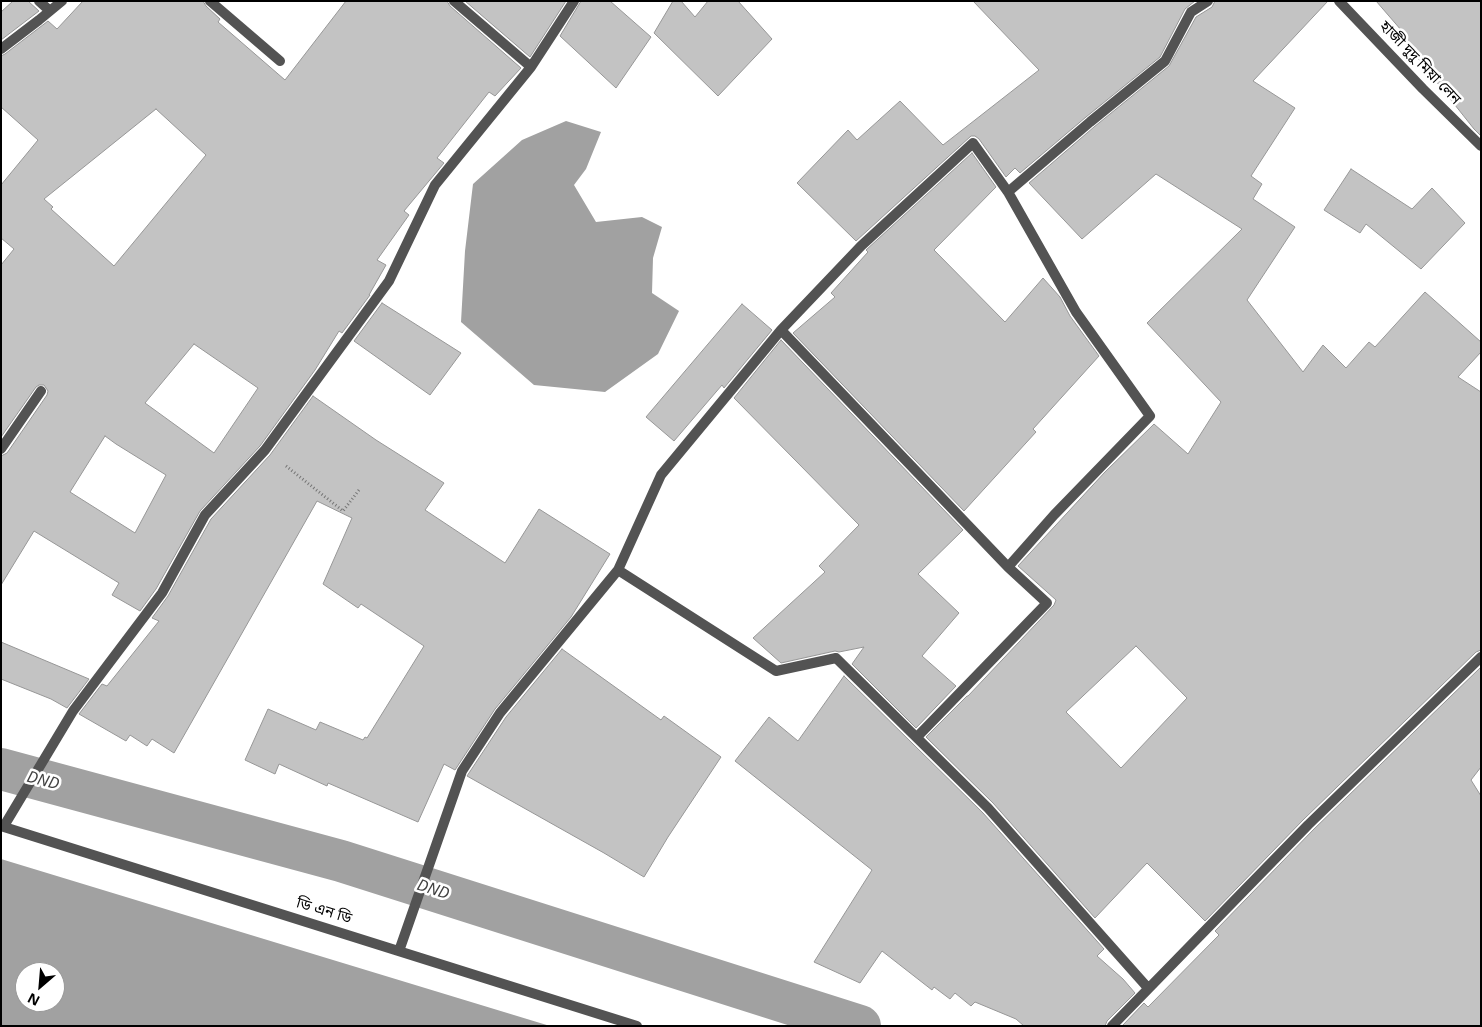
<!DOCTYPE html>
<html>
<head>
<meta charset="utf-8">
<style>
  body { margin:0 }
  #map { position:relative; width:1482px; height:1027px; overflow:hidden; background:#fff; font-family:"Noto Sans",sans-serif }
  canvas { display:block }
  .frame { position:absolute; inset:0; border:2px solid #000; pointer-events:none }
  .north { position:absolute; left:15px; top:962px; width:50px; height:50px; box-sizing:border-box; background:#fff; border:1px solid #999; border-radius:50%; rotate:207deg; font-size:14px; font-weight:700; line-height:20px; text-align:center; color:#000 }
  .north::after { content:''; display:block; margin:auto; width:18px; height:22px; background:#000; clip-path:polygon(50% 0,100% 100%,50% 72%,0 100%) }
</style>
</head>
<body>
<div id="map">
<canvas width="1482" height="1027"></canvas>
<div class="frame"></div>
<div class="north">N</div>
</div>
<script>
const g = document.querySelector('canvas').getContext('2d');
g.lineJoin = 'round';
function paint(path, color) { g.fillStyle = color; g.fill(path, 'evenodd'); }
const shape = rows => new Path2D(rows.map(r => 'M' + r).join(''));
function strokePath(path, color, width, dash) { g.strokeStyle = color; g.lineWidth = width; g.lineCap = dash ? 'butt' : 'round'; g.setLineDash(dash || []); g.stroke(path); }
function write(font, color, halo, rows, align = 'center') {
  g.font = font + ' "Noto Sans","Noto Sans Bengali",sans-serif'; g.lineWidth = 5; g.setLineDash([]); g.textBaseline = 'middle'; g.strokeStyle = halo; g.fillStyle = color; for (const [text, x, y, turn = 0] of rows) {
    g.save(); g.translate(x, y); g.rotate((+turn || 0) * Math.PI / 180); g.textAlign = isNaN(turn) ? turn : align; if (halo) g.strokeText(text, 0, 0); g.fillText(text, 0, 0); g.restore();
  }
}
const water = shape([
  [566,121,601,132,586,169,574,185,596,222,642,217,662,227,653,258,652,293,679,311,658,354,605,392,534,385,461,322,465,251,473,184,522,140],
  [1,859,550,1026,1,1026],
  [25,972,55,972,55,1002,25,1002]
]);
const canal = shape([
  [1,769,341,861,860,1026]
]);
const building = shape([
  [13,1,28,1,39,11,1,40,1,12,13,1],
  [83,1,203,1,206,6,220,19,218,22,285,80,346,1,447,1,450,6,521,68,495,96,489,92,437,158,444,163,404,211,409,215,377,260,386,265,369,295,370,295,342,333,339,331,315,370,260,446,200,511,156,589,140,611,112,595,119,583,34,531,1,585,1,456,7,453,47,395,48,391,44,385,39,385,36,387,1,437,1,265,14,249,1,238,1,185,38,140,1,107,1,56,5,54,48,21,57,29,83,1],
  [156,109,206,155,114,266,51,209,53,207,44,199,156,109],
  [194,344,258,388,214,453,145,403,194,344],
  [105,436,116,444,166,475,135,533,70,492,105,436],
  [465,1,566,1,530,57,465,1],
  [581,1,610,1,651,37,616,88,560,36,581,1],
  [673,1,681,1,695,17,708,1,738,1,772,39,718,96,654,33,673,1],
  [973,1,1195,1,1185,9,1160,57,1086,117,1020,173,1015,168,1006,177,979,139,975,136,971,136,856,241,797,183,848,130,857,140,900,101,943,145,1039,70,973,1],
  [1215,1,1328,1,1253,81,1295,108,1251,176,1262,184,1253,199,1295,227,1247,300,1303,372,1323,345,1346,368,1369,342,1375,347,1425,292,1481,342,1481,352,1458,377,1481,392,1481,650,1476,652,1303,820,1205,921,1147,863,1095,918,993,803,926,737,967,696,968,696,1054,605,1056,600,1018,566,1105,472,1154,424,1188,454,1221,402,1147,323,1242,229,1156,174,1082,239,1029,183,1094,127,1169,66,1196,17,1212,7,1215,1],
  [1136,646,1187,698,1121,768,1066,712,1136,646],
  [1376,1,1481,1,1481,136,1474,129,1405,42,1408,38,1376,1],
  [972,153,996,187,934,250,1005,322,1043,278,1060,297,1070,316,1099,356,1033,429,1036,432,964,511,793,333,835,297,831,293,868,252,866,250,972,153],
  [1351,169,1412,209,1432,188,1465,223,1421,269,1366,224,1360,233,1324,210,1351,169],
  [382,303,461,353,430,395,354,341,382,303],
  [742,304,772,330,724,388,722,385,674,441,646,417,742,304],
  [781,340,963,530,918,574,959,613,922,656,956,686,916,728,852,664,864,647,839,652,835,651,781,663,753,638,825,572,819,566,859,525,734,398,781,340],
  [313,396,376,440,444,483,425,510,505,563,539,509,610,554,571,617,495,709,455,770,444,764,418,822,328,783,327,786,279,764,275,774,245,760,268,709,316,730,320,722,363,740,365,737,367,738,424,646,361,604,358,608,323,584,352,518,317,501,174,753,152,739,147,746,130,735,126,741,79,714,102,684,107,686,159,621,152,618,168,596,211,519,270,455,313,396],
  [1,642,89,679,67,708,51,699,1,679,1,642],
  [562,649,661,720,664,716,721,757,668,837,644,877,604,853,467,776,506,717,562,649],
  [1481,667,1481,767,1471,780,1481,796,1481,1026,1122,1026,1144,1003,1148,1007,1219,935,1215,931,1313,830,1481,667],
  [844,676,983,813,1104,949,1097,956,1123,979,1135,993,1107,1021,1105,1026,1024,1026,1016,1019,975,1002,971,1006,955,993,950,999,934,987,932,990,882,951,860,983,814,962,872,870,735,761,769,717,798,741,844,676]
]);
const path = shape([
  [286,466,343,511,359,490]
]);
const street = shape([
  [39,1,50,11],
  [210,1,280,61],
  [454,1,531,67],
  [1339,1,1423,89,1481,146],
  [1,49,39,20,62,1],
  [781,330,861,246,973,143,1008,192],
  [1,449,41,391],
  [1008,567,1054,515,1150,416,1076,312,1008,192,1090,122,1165,61,1191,12,1208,1],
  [618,570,776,671,836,658,988,808,1148,988],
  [1,826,637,1026],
  [4,826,73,711,162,593,205,515,265,450,389,281,435,185,531,67,574,1],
  [399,951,462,771,500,713,618,570,661,475,781,330,1008,567,1047,603,917,737],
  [1112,1026,1308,825,1481,657]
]);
const streetNames = [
  ["হাজী দুদু মিয়া লেন",1420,63,46],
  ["ডি এন ডি",324,911,17]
];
const waterNames = [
  ["DND",43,781,15],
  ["DND",433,890,18]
];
paint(water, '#a1a1a1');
strokePath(canal, '#a1a1a1', 42);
paint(building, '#c3c3c3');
strokePath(building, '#979797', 1);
strokePath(path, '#757575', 3, [1, 2.5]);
strokePath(street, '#535353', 10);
write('15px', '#000', '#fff', streetNames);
write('italic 16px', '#424242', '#fff', waterNames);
</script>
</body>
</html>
